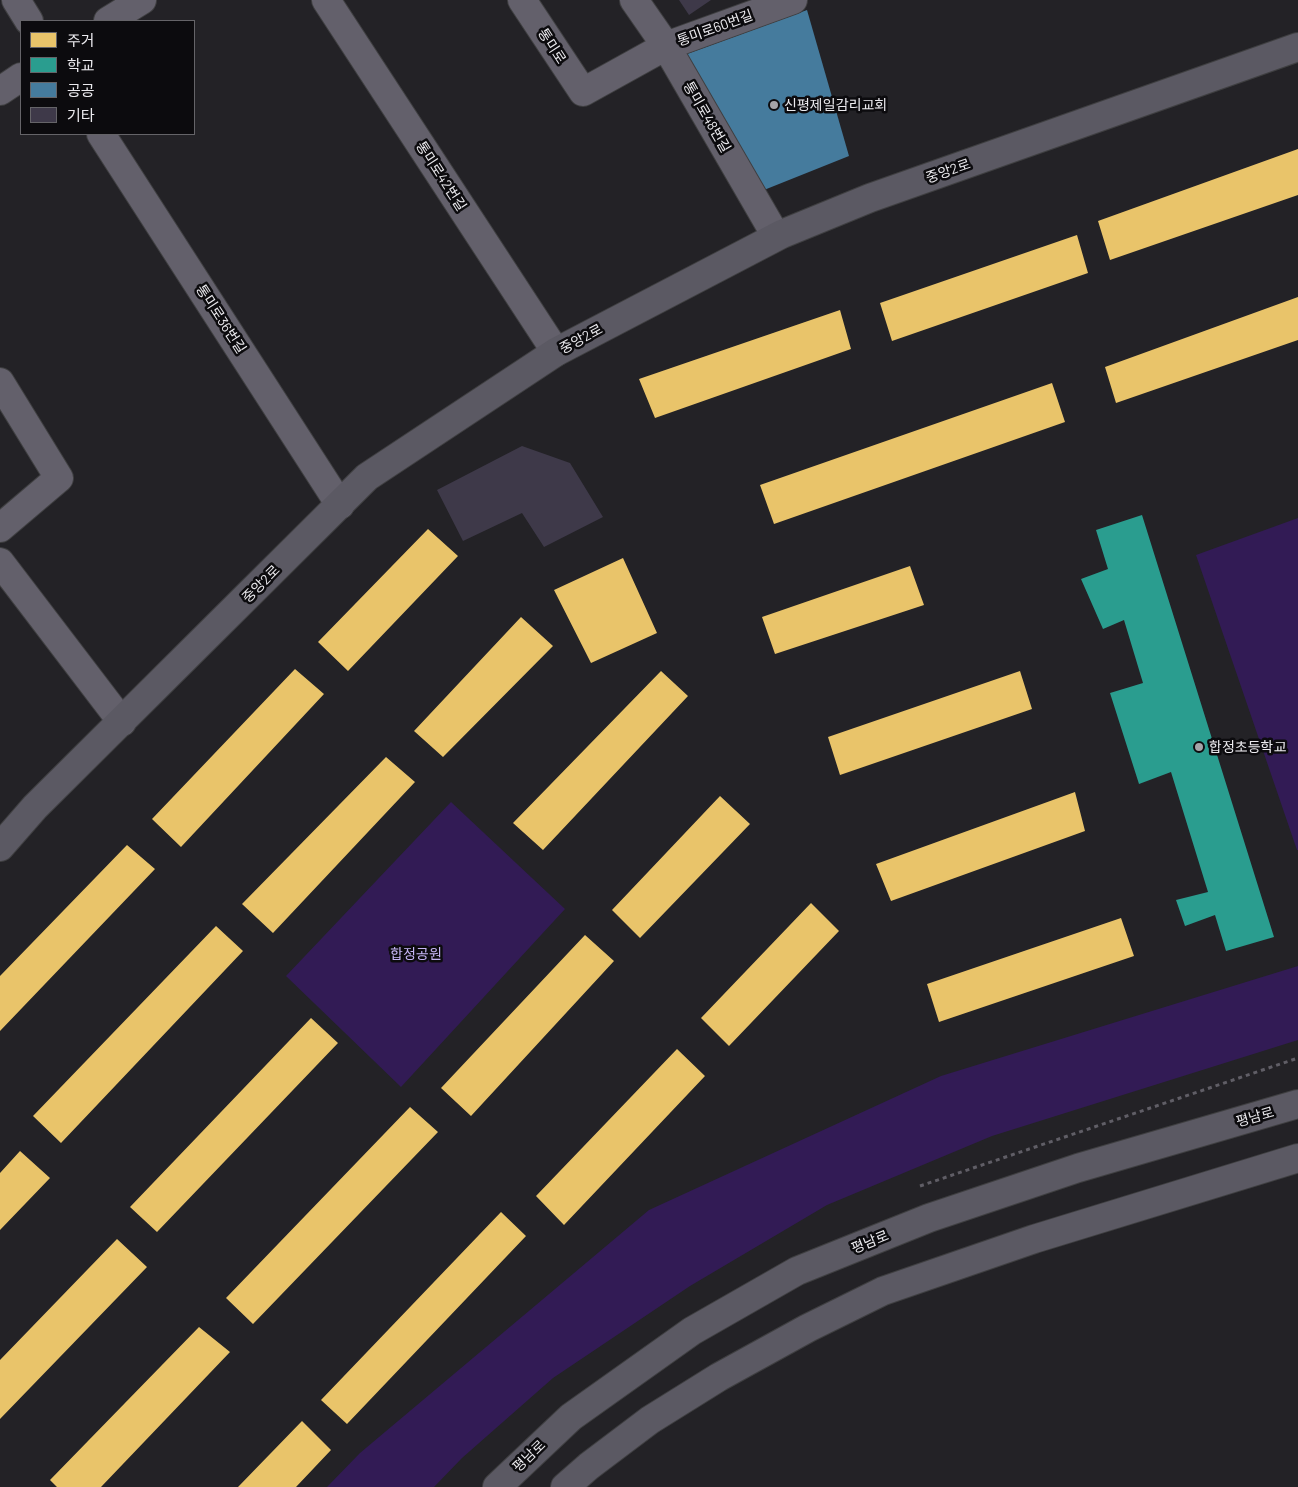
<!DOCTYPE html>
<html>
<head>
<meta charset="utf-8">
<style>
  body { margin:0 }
  #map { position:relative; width:1298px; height:1487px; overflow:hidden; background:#232226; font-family:Barlow,"Noto Sans KR",sans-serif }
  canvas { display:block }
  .legend { position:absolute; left:20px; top:20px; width:175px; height:115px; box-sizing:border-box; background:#0c0b0e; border:1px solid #656468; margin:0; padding:6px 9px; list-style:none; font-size:15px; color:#ebeaee }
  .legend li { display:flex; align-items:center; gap:10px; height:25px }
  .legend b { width:25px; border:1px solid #656468 }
</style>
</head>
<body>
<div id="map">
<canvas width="1298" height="1487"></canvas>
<ul class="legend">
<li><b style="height:14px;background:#e9c46a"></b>주거</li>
<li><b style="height:14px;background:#2a9d8f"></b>학교</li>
<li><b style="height:14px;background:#457b9d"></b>공공</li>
<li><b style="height:14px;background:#3e3949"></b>기타</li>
</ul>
</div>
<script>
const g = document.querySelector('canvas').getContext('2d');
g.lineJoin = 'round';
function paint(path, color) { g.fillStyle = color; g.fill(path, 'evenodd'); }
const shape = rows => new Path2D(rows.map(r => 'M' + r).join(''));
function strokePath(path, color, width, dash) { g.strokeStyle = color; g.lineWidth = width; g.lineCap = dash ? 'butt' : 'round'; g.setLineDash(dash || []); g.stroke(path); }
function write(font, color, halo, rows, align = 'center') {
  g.font = font + ' Barlow,"Noto Sans KR",sans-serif'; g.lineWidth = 5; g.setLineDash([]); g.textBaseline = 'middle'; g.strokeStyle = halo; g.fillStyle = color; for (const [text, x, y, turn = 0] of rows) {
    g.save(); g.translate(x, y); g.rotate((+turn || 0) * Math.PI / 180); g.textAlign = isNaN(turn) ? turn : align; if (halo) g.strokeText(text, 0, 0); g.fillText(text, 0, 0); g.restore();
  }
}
const green = shape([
  [1298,518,1298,850,1297,850,1196,555],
  [451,802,565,909,401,1087,286,976],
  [1298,966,1298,1040,992,1136,827,1205,690,1286,553,1378,462,1458,434,1487,327,1487,360,1453,649,1210,941,1076]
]);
const homes = shape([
  [1298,149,1298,195,1110,260,1098,221],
  [1077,235,1088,273,892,341,880,303],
  [1298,297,1298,340,1116,403,1105,367],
  [840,310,851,349,655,418,639,379],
  [1052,383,1065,422,774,524,760,485],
  [428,529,458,556,348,671,318,642],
  [623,558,657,633,591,663,554,590],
  [910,566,924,605,775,654,762,617],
  [521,617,553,646,443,757,414,731],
  [295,669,324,694,181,847,152,819],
  [661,671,688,696,543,850,513,823],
  [1020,671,1032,709,840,775,828,737],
  [386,757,415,782,273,933,242,904],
  [1075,792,1085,831,891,901,876,864],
  [720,796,750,824,640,938,612,910],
  [127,845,155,869,0,1031,0,976],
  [811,903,839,931,729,1046,701,1018],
  [1121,918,1134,956,939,1022,927,984],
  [216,926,243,951,61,1143,33,1116],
  [585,935,614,961,471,1116,441,1088],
  [311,1018,338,1043,157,1232,130,1207],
  [677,1049,705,1076,564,1225,536,1196],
  [410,1107,438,1132,253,1324,226,1298],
  [20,1151,50,1178,0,1230,0,1173],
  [501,1212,526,1236,347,1424,321,1400],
  [117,1239,147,1267,0,1419,0,1360],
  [199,1327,230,1352,101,1487,57,1487,50,1480],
  [302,1421,331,1450,296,1487,238,1487]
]);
const schools = shape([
  [1142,515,1274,937,1226,951,1215,915,1185,926,1176,900,1208,892,1171,772,1139,784,1110,693,1143,683,1124,620,1103,629,1081,579,1108,569,1096,530]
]);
const public = shape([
  [807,10,849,156,764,190,684,55]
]);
const building = shape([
  [679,0,711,0,689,15],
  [522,446,570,463,603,517,544,547,522,513,463,541,437,490]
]);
const path = shape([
  [920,1186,1298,1058]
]);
const street = shape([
  [16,0,29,21],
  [326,0,556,352],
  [522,0,583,92,666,46,793,0],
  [634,0,666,46,776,236],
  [108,21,142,0],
  [0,91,21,77],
  [101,134,340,505],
  [0,382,59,478,0,528],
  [0,562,122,722]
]);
const secondary = shape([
  [0,847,35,807,367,477,556,352,782,234,870,198,1298,47],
  [497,1487,571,1417,692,1331,797,1271,929,1218,1078,1168,1298,1104],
  [565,1487,589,1466,650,1420,719,1377,808,1328,883,1291,1034,1239,1298,1158]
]);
const markers = [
  [774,105,5,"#a5a4a8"],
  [1199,747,5,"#a5a4a8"]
];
const streetNames = [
  ["통미로60번길",715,28,-20],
  ["통미로",552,46,57],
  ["통미로48번길",707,117,60],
  ["중앙2로",948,171,-19],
  ["통미로42번길",441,176,57],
  ["통미로36번길",221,319,57],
  ["중앙2로",581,339,-28],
  ["중앙2로",261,584,-45],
  ["평남로",1255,1117,-16],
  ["평남로",870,1242,-22],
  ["평남로",529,1456,-44]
];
const poiNames = [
  ["신평제일감리교회",784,105],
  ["합정초등학교",1209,747]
];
const parkNames = [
  ["합정공원",416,954]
];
paint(green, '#321b55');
paint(homes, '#e9c46a');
paint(schools, '#2a9d8f');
paint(public, '#457b9d');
paint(building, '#3e3949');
strokePath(street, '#3f3f41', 30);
strokePath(secondary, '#3f3f41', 30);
strokePath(path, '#605e66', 3, [4, 4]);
strokePath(street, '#63606b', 28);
strokePath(secondary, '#5b5963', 28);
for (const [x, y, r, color] of markers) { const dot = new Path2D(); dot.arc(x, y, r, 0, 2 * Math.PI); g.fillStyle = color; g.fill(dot); strokePath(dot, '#0c0b0e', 2); }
write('14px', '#ebeaee', '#0c0b0e', streetNames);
write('14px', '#ebeaee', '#0c0b0e', poiNames, 'left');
write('14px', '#c6b5f5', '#0c0b0e', parkNames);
</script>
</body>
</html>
